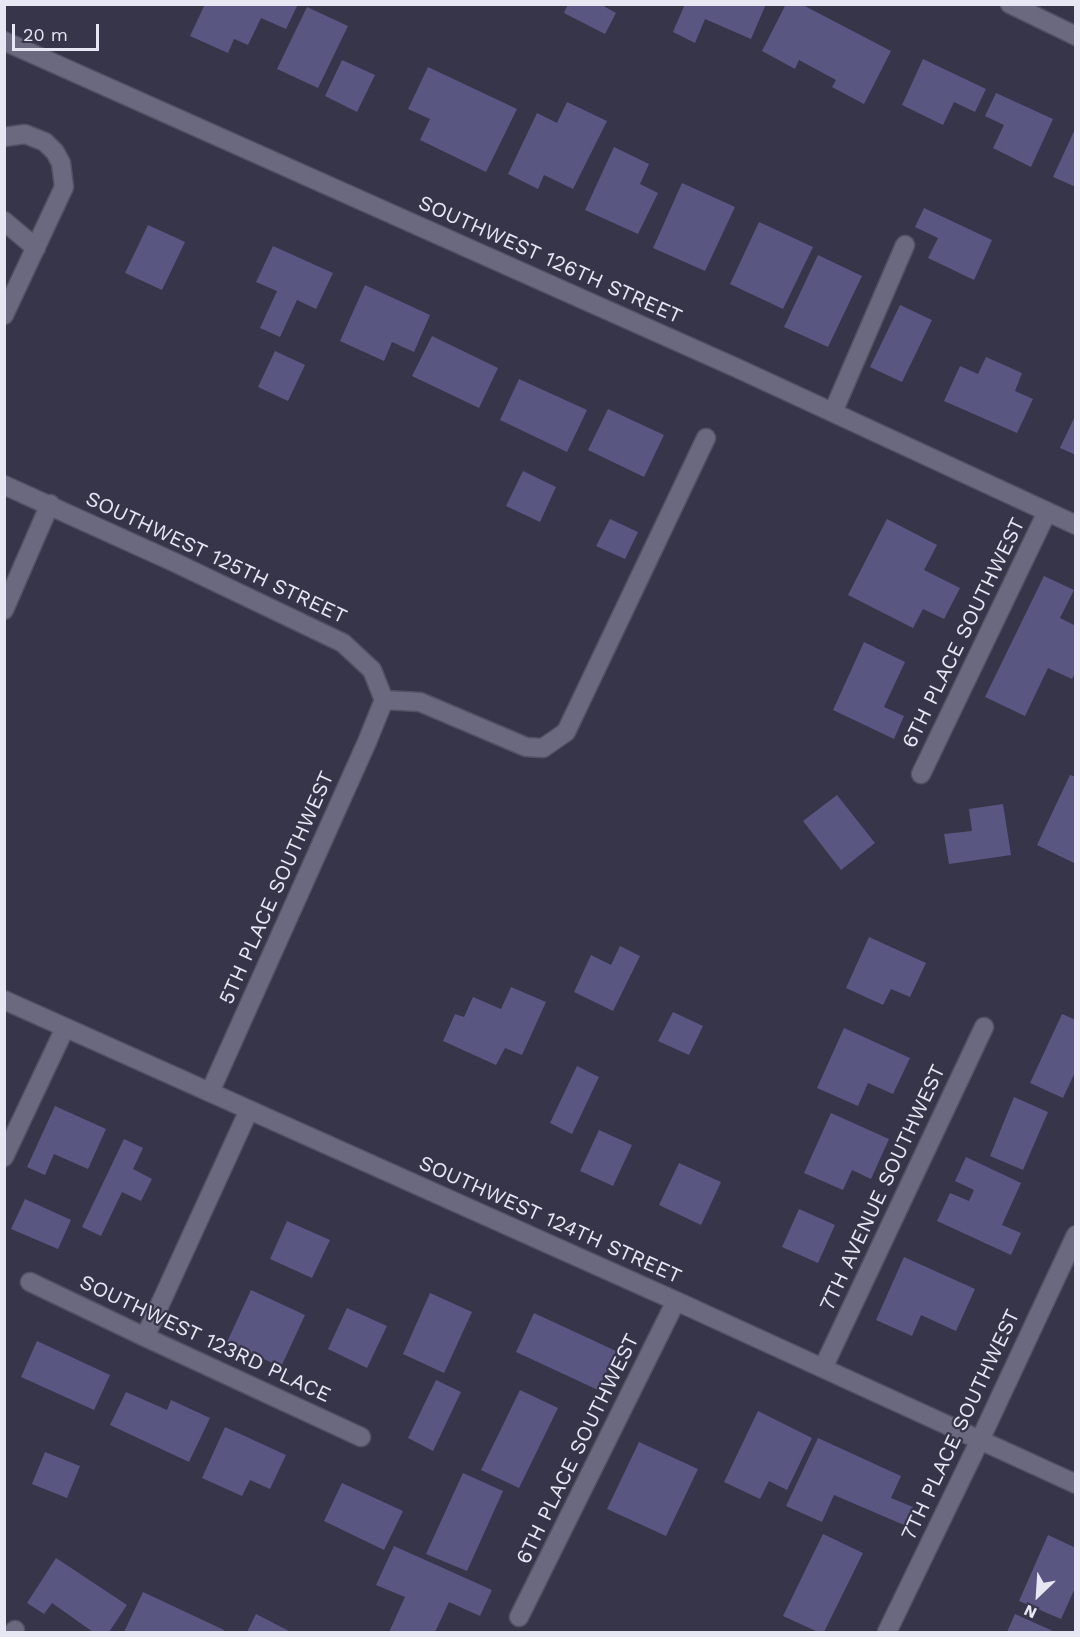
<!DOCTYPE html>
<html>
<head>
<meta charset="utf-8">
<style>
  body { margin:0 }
  #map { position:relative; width:1080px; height:1637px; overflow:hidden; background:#373549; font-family:"Work Sans",sans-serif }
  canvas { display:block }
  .frame { position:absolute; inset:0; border:6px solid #e7e6f3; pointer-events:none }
  .north { position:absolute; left:1008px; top:1565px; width:60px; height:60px; -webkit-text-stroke:4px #373549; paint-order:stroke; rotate:205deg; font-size:16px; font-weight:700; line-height:24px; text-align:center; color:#e7e6f3 }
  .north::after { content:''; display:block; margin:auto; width:21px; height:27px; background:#e7e6f3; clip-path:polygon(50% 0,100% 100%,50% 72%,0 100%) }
  .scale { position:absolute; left:12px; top:24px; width:87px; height:27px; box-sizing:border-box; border:3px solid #e7e6f3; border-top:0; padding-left:8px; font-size:18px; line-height:21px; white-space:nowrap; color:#e7e6f3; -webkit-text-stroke:4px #373549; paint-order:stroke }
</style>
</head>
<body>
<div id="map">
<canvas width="1080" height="1637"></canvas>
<div class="frame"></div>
<div class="north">N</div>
<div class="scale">20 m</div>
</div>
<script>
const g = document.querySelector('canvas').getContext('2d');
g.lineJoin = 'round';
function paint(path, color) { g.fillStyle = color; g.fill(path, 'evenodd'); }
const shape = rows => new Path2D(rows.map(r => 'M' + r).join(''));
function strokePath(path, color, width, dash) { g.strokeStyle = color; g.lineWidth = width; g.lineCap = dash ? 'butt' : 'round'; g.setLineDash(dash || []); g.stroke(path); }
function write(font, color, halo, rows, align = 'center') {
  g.font = font + ' "Work Sans",sans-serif'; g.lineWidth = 4.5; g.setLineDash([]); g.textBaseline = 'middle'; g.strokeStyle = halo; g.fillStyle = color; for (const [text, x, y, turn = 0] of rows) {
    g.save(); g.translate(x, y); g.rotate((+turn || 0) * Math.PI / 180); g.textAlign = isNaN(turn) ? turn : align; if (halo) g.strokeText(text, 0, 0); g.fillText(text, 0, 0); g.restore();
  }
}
const building = shape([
  [205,4,298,4,286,29,261,18,248,45,234,39,228,53,190,36],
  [568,4,600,4,616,13,605,34,564,13],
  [685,4,766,4,751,39,705,19,695,43,673,32],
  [786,4,801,4,891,51,864,104,832,87,836,80,799,60,795,69,762,51],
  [307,7,348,26,318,88,277,69],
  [923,59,986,89,975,112,954,102,943,125,902,105],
  [342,60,375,75,357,112,325,96],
  [428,67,517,109,486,172,420,140,430,119,408,109],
  [996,93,1053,119,1031,167,993,148,1004,125,985,116],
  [567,102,607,121,573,189,544,175,538,189,508,174,537,113,557,123],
  [1076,127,1076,187,1053,177],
  [614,147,649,164,640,184,658,193,638,234,585,210],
  [682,183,735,207,705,271,653,248],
  [924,208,992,240,974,280,928,258,938,238,915,227],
  [759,222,813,247,783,309,730,284],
  [148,225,185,242,162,290,125,273],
  [273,246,333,273,316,309,297,300,280,337,260,328,277,291,256,282],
  [818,255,862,276,828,347,784,327],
  [365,285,430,315,414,352,392,342,384,361,340,341],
  [900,305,932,320,902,382,870,367],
  [432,336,498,368,479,408,412,376],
  [275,351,305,365,288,401,258,387],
  [986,357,1022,373,1015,391,1033,399,1017,433,944,401,960,366,978,374],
  [519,379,587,410,567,452,500,420],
  [608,409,664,435,644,477,588,450],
  [1076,414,1076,455,1060,448],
  [523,471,556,487,540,522,506,506],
  [610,519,638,532,625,559,596,546],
  [887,519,937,545,924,570,960,588,944,619,923,609,913,628,848,595],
  [1044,576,1074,590,1060,618,1076,626,1076,671,1072,679,1048,668,1025,716,985,697],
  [864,642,905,662,884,707,904,716,894,739,833,710],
  [1070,775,1076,777,1076,859,1074,863,1037,845],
  [837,795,875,843,841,870,803,821],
  [1003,804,1011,855,949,864,944,834,972,831,969,809],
  [869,937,926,963,910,997,891,989,883,1005,846,988],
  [620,946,640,956,613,1011,574,992,591,955,611,965],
  [511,987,546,1002,522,1055,505,1048,496,1065,443,1041,455,1014,464,1017,473,997,501,1009],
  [673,1012,703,1026,689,1055,658,1041],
  [1062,1014,1076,1020,1076,1070,1063,1098,1030,1083],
  [844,1028,910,1058,893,1094,868,1083,858,1106,817,1088],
  [577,1066,599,1077,572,1134,550,1123],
  [1014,1097,1048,1112,1023,1170,990,1156],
  [55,1106,106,1129,88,1169,54,1154,45,1175,27,1167],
  [831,1113,889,1139,871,1179,852,1170,843,1190,804,1173],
  [599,1130,632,1145,613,1186,580,1171],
  [124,1139,143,1148,133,1169,152,1179,141,1201,122,1192,101,1236,82,1227],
  [966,1157,1021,1183,1002,1225,1021,1233,1011,1255,937,1221,950,1193,969,1201,974,1190,955,1181],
  [679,1163,721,1182,701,1225,659,1205],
  [25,1199,71,1220,58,1249,11,1229],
  [799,1209,835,1225,818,1263,782,1247],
  [287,1221,330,1240,312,1278,270,1259],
  [904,1257,975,1289,956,1331,921,1315,912,1336,876,1320],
  [251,1290,305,1315,281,1367,227,1342],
  [430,1293,472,1312,444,1373,403,1354],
  [347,1308,387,1326,367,1368,328,1349],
  [534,1313,616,1351,598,1390,516,1352],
  [37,1341,110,1375,94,1410,21,1377],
  [436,1380,461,1392,433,1451,408,1438],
  [520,1390,558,1408,519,1488,481,1470],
  [126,1392,167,1410,171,1400,210,1418,189,1462,110,1425],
  [758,1411,812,1438,787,1490,769,1481,760,1499,724,1482],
  [225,1427,286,1455,270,1489,250,1480,242,1496,202,1478],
  [818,1438,901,1476,891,1498,913,1507,904,1525,834,1495,822,1522,786,1506],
  [639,1442,698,1469,666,1536,607,1509],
  [45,1452,80,1466,67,1498,32,1484],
  [463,1473,503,1491,467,1571,426,1554],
  [342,1483,403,1511,384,1550,324,1521],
  [823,1534,863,1553,824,1632,818,1632,783,1616],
  [1048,1535,1076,1548,1076,1586,1061,1619,1019,1601],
  [394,1546,492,1590,480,1616,449,1602,435,1632,389,1632,405,1597,376,1585],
  [56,1558,127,1605,109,1632,93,1632,52,1603,44,1614,27,1603],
  [143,1592,224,1630,223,1632,124,1632],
  [256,1614,289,1631,288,1632,247,1632],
  [1015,1614,1055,1632,1007,1632]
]);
const minor = shape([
  [1010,4,1076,36],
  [4,41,739,369,1076,525],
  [4,137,25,134,45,142,55,152,61,163,64,187,4,315],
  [4,221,36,248],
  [833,412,905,245],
  [4,485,176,563,343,643,372,670,384,700],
  [4,610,50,504],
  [384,700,420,702,526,747,543,748,566,732,706,438],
  [921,774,1047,512],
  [4,1000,676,1301,1076,1484],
  [210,1092,367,742,384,700],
  [4,1157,65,1028],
  [30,1282,145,1337,361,1437],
  [145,1337,249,1110],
  [823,1368,984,1027],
  [519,1617,676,1301],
  [13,1632,15,1630],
  [887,1632,980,1440,1076,1235]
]);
const streetNames = [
  ["SOUTHWEST 126TH STREET",550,260,24],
  ["SOUTHWEST 125TH STREET",216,558,25],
  ["6TH PLACE SOUTHWEST",964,633,-64],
  ["5TH PLACE SOUTHWEST",277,888,-66],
  ["7TH AVENUE SOUTHWEST",883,1188,-65],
  ["SOUTHWEST 124TH STREET",550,1220,24],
  ["SOUTHWEST 123RD PLACE",205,1339,25],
  ["7TH PLACE SOUTHWEST",961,1425,-65],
  ["6TH PLACE SOUTHWEST",578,1449,-64]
];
paint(building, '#595682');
strokePath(minor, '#525162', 21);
strokePath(minor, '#6b6980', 18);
write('21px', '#e7e6f3', '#373549', streetNames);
</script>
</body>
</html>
